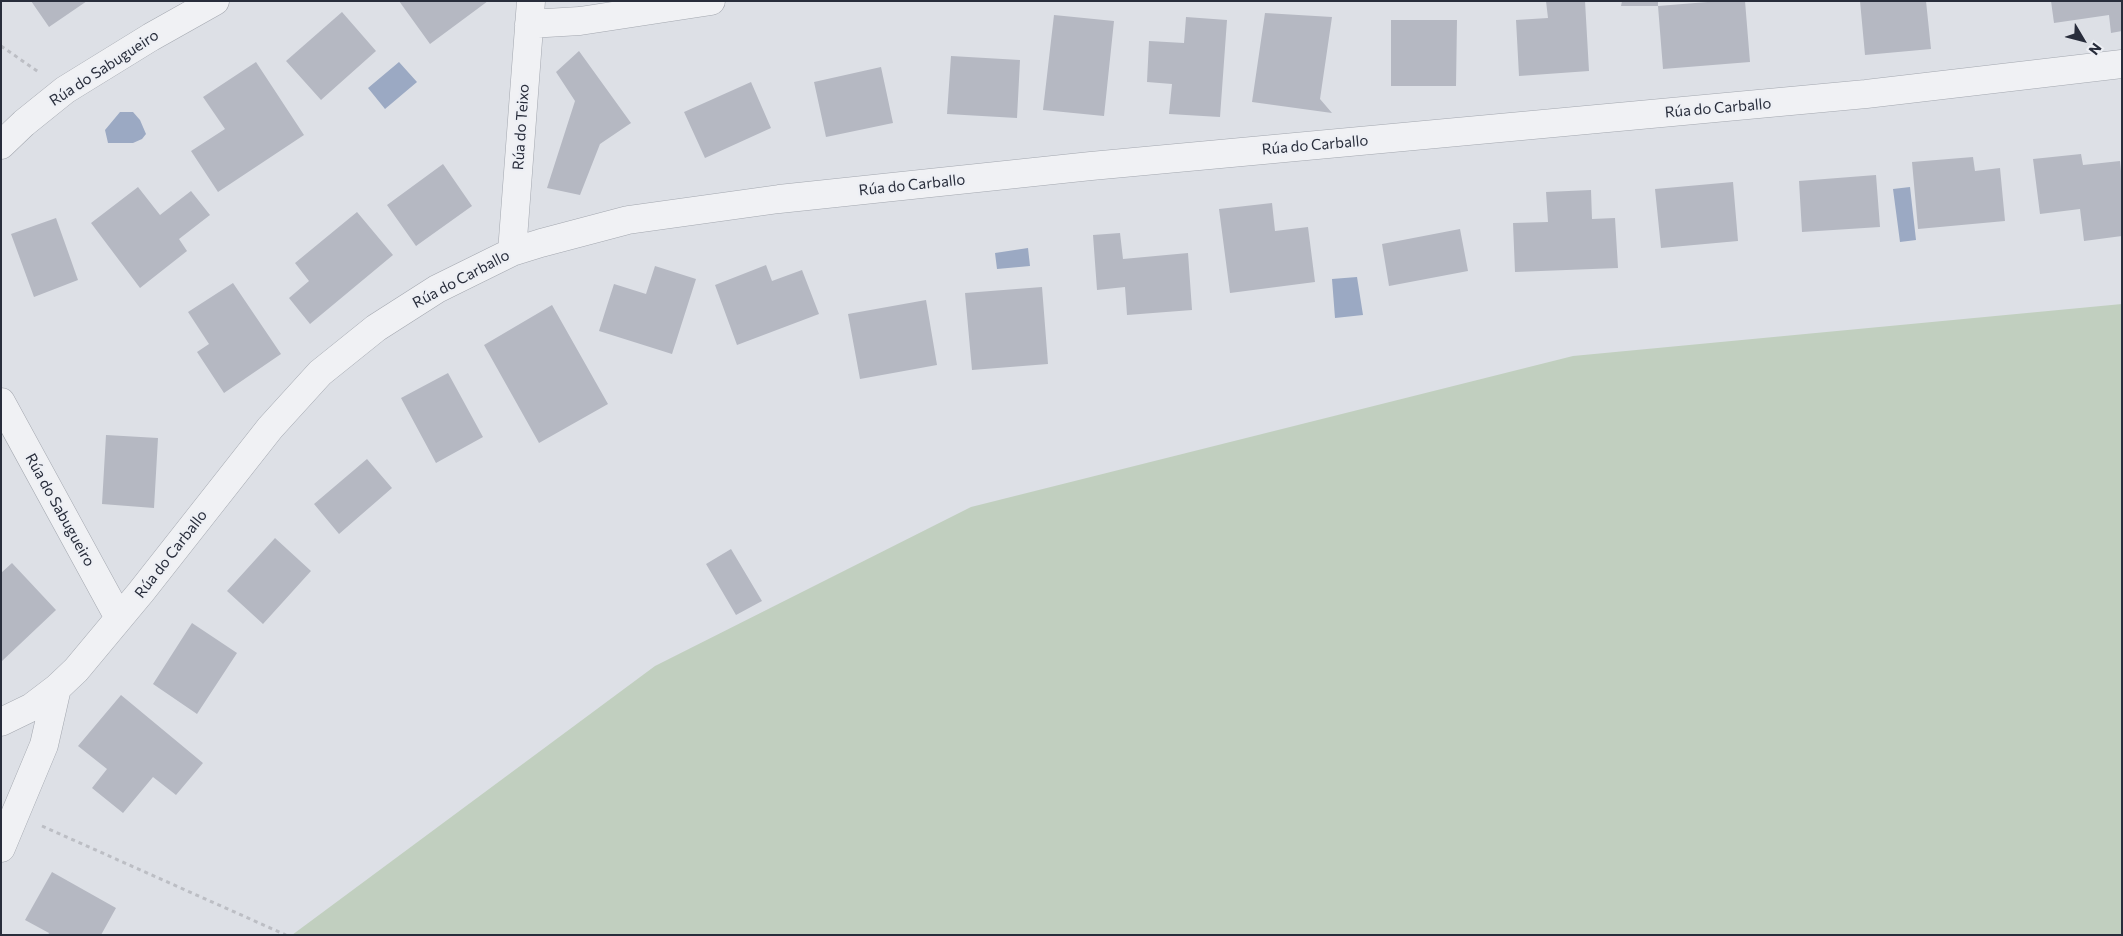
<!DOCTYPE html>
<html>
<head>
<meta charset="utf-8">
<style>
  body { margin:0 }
  #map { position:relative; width:2123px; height:936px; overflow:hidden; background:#dde0e6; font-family:Commissioner,sans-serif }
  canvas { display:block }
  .frame { position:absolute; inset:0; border:2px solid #282d3b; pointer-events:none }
  .north { position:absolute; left:2058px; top:15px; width:50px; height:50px; -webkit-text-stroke:4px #edeff4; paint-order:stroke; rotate:127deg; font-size:14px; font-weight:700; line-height:20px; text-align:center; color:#282d3b }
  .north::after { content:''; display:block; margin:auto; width:18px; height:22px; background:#282d3b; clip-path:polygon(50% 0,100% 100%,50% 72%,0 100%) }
</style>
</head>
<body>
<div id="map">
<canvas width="2123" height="936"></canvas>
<div class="frame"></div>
<div class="north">N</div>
</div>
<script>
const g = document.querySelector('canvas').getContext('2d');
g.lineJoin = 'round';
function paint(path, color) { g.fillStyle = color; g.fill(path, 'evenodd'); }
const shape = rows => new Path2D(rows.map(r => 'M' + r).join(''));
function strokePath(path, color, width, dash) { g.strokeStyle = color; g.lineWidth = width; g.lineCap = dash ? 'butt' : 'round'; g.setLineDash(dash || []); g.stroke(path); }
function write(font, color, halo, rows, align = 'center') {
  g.font = font + ' Commissioner,sans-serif'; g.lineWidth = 4.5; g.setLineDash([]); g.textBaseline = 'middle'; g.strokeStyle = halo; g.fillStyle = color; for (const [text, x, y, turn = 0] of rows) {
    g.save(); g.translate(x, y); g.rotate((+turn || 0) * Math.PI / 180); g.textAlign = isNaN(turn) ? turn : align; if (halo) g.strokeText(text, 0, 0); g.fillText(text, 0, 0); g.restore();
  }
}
const green = shape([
  [2122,304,2122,935,292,935,655,666,971,507,1573,356]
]);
const water = shape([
  [399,62,417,82,385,109,368,88],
  [120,112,133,112,140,120,146,134,142,139,133,143,108,143,105,130],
  [1910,187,1916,240,1900,242,1893,189],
  [1028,248,1030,266,997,269,995,253],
  [1357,277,1363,315,1335,318,1332,279]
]);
const building = shape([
  [31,1,87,1,49,27],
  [399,1,488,1,430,44],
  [1546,1,1585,1,1589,71,1519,76,1516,20,1548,18],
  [1622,1,1658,1,1658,6,1621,6],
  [1720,1,1745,1,1750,62,1663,69,1658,6],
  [1860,1,1926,1,1931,49,1865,55],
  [2051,1,2122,1,2122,31,2111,33,2109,15,2054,23],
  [342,12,376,51,321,100,286,61],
  [1265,13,1332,17,1320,99,1332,113,1252,102],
  [1054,15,1114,21,1104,116,1043,110],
  [1186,17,1227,20,1220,117,1169,114,1172,84,1147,82,1149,41,1184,43],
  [1391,20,1457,20,1456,86,1391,86],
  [579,51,631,123,600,144,580,195,547,188,575,101,556,72],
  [951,56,1020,60,1017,118,947,114],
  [256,62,304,135,218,192,191,151,225,129,203,97],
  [881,67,893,123,826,137,814,82],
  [751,82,771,128,705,158,684,112],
  [2081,154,2083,165,2120,161,2122,181,2122,236,2084,241,2080,209,2040,214,2033,159],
  [1973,157,1975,171,2000,168,2005,221,1918,229,1912,162],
  [443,164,472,206,416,246,387,205],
  [1876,175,1880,227,1802,232,1799,181],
  [1733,182,1738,241,1661,248,1655,189],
  [138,187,160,215,191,191,210,215,179,239,187,251,140,288,91,223],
  [1591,190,1592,219,1615,218,1618,268,1515,272,1513,223,1548,222,1546,192],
  [1272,203,1275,231,1308,227,1315,282,1230,293,1219,209],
  [357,212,393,255,310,324,289,298,309,281,295,263],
  [56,218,78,280,34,297,11,234],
  [1460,229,1468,271,1389,286,1382,244],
  [1120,233,1123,259,1188,253,1192,310,1127,315,1125,287,1097,290,1093,235],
  [766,265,772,281,802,270,819,314,737,345,715,285],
  [655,266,696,279,672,354,599,331,614,284,646,294],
  [233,283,281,354,224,393,197,352,209,344,188,312],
  [1042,287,1048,364,972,370,965,293],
  [926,300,937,365,860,379,848,314],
  [552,305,608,404,539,443,484,345],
  [448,373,483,437,436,463,401,398],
  [106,435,158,438,154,508,102,504],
  [367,459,392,488,339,534,314,504],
  [275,538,311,571,263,624,227,591],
  [731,549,762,601,736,615,706,564],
  [12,563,56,610,1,662,1,573],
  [192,623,237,653,197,714,153,684],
  [121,695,203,763,176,795,153,777,123,813,92,788,107,769,78,746],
  [52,872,116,908,101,935,48,935,49,933,25,920]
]);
const path = shape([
  [1,46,40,73],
  [42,826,286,935]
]);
const street = shape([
  [529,24,580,21,711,1],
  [1,145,24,123,65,90,151,37,215,1],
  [512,252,531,1],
  [1,402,119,618],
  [1,722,32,707,57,688,76,670,141,592,270,428,320,373,376,328,437,289,512,252,541,243,628,220,779,199,1091,166,1866,94,2122,64],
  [1,848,44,745,57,688]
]);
const streetNames = [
  ["Rúa do Sabugueiro",104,68,-33],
  ["Rúa do Carballo",1718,108,-5],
  ["Rúa do Teixo",521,127,-86],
  ["Rúa do Carballo",1315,145,-5],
  ["Rúa do Carballo",912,185,-6],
  ["Rúa do Carballo",461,279,-28],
  ["Rúa do Sabugueiro",60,510,61],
  ["Rúa do Carballo",171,554,-52]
];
paint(green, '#c1cfbf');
paint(water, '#9ba9c3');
paint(building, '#b5b8c2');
strokePath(street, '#a3a7af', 29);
strokePath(path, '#bcbec4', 3, [4, 4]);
strokePath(street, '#f0f1f4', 28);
write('15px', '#282d3b', '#edeff4', streetNames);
</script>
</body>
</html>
